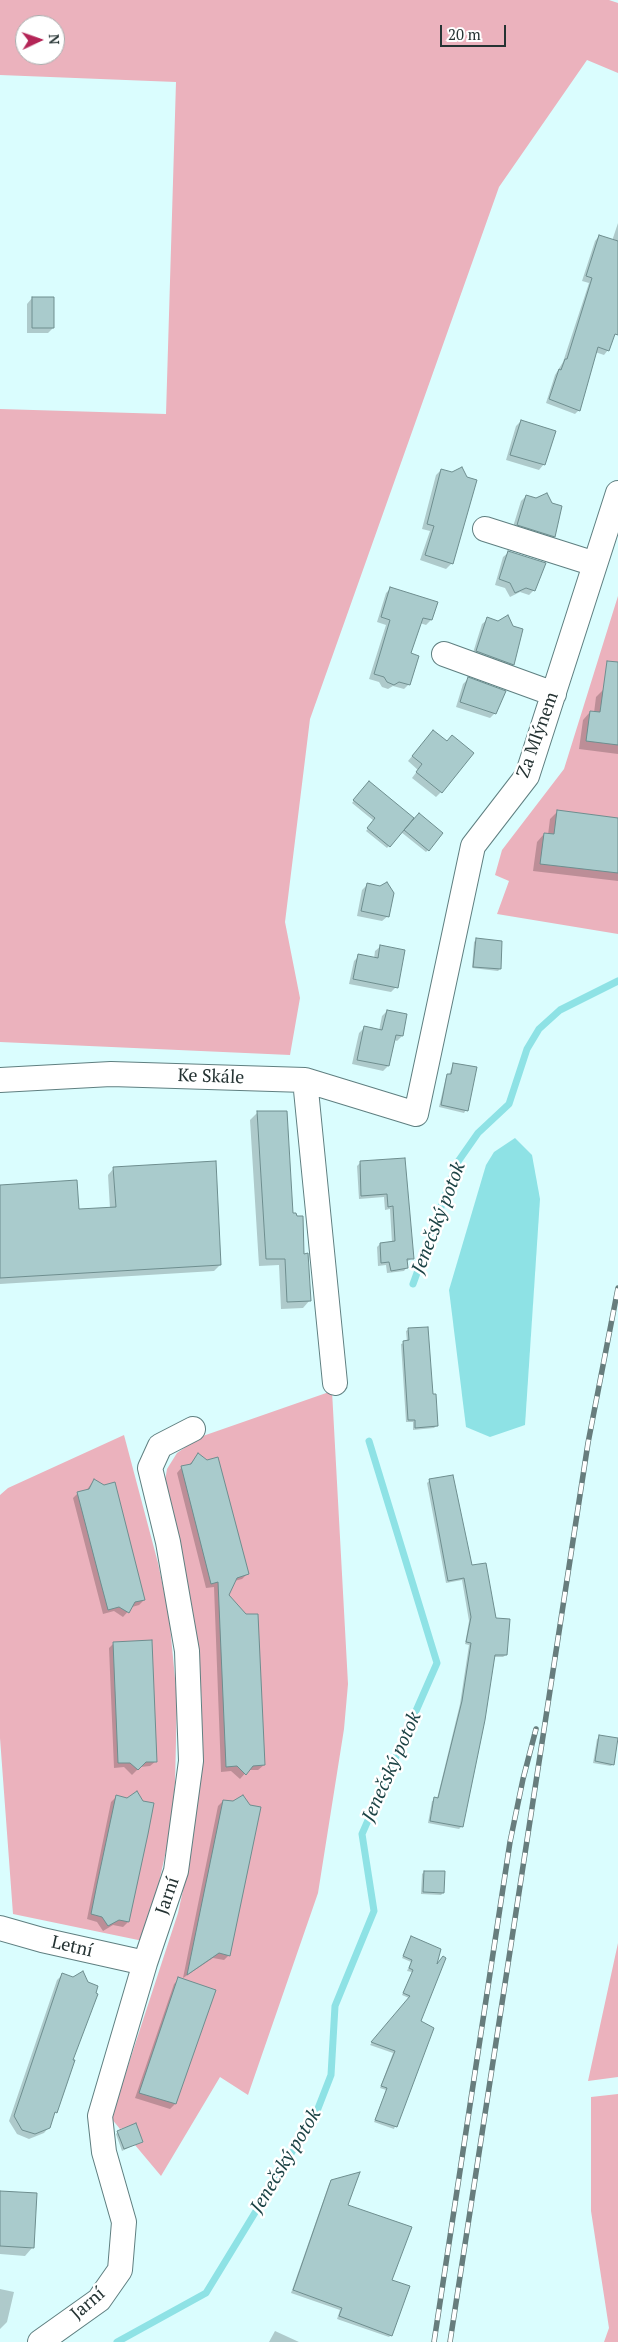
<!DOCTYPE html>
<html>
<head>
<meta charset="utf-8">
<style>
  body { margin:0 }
  #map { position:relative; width:618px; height:2342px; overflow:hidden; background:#dafdfe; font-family:"PT Serif",serif }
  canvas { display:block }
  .north { position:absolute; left:15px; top:15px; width:50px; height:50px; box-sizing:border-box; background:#fff; border:1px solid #a8adad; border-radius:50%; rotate:87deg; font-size:14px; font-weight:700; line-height:20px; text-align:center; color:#253333 }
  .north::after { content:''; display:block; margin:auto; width:18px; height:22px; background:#b42557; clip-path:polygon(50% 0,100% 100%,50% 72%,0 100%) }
  .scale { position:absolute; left:440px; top:25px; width:66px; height:22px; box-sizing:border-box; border:2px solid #253333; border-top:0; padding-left:6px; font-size:15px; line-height:18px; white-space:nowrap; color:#253333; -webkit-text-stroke:4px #fff; paint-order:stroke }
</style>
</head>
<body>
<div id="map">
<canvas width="618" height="2342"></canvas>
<div class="north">N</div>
<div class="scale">20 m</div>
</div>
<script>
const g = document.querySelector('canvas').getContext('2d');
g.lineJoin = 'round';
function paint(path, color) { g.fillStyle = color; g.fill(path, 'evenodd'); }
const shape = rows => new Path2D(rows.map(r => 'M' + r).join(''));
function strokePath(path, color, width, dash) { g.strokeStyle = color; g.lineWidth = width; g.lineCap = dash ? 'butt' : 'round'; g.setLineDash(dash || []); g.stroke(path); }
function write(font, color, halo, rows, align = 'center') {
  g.font = font + ' "PT Serif",serif'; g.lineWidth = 5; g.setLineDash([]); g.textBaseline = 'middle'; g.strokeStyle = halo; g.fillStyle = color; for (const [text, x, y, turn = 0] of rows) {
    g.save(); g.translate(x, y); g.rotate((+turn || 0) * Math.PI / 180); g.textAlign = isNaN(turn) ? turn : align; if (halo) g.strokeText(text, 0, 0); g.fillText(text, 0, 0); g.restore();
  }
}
const green = shape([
  [0,0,609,0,618,3,618,73,587,60,499,187,310,719,285,922,300,998,290,1055,0,1042,0,409,166,414,176,82,0,75],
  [25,25,55,25,55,55,25,55],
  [618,596,618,934,497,914,509,881,495,875,502,850,564,769],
  [332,1391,348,1684,344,1729,318,1893,248,2095,220,2077,161,2176,135,2145,143,2142,136,2124,120,2129,111,2118,178,1913,191,1854,200,1780,202,1706,198,1646,183,1558,164,1487,167,1469,177,1453,200,1437],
  [124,1435,158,1563,169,1616,177,1699,175,1783,169,1837,156,1896,143,1941,13,1914,0,1738,0,1495,8,1488],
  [618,1943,618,2077,588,2081],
  [618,2094,618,2342,604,2342,609,2328,591,2211,591,2097]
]);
const water = shape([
  [515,1138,532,1155,540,1199,525,1425,490,1437,466,1427,449,1290,486,1165,494,1152]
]);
const shadow = shape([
  [618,223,618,300,608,350,604,355,595,352,579,410,575,414,546,403,555,375,563,362,589,283,582,281,595,241,599,236,612,241],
  [32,298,53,328,48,333,27,333,27,304],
  [521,421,544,464,539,470,506,460,516,426],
  [441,470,476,481,451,564,446,569,420,560,430,531,422,529,436,475],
  [526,496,554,536,548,541,512,530,521,501],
  [509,552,534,590,529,595,520,592,510,597,505,588,495,585,503,557],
  [391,588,431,620,426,625,420,623,410,654,409,684,404,689,393,686,388,689,382,687,379,682,369,679,386,625,377,622,386,593],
  [488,619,513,664,508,669,472,656,482,624],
  [468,679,495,713,490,718,456,707,463,684],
  [604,689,618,691,618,754,579,749,583,720,590,712,594,713,596,697],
  [428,737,446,742,441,792,436,797,412,778,418,770,408,761],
  [369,782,414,819,428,850,426,852,401,832,387,848,366,831,374,821,352,803],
  [557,812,618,819,618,881,533,871,537,842,544,834,548,835,550,819],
  [367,885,388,916,382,921,357,916,362,890],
  [476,940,500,969,498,971,472,968,474,942],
  [381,946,396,987,391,992,349,984,354,961,359,956,374,959,375,951],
  [387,1011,402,1036,397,1041,394,1040,388,1066,383,1071,352,1064,359,1033,364,1028,379,1031,382,1016],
  [453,1064,466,1110,464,1113,439,1107,446,1077,449,1075],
  [257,1113,303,1255,310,1300,303,1308,281,1309,279,1265,259,1266,250,1120],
  [404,1159,413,1258,406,1262,407,1267,404,1271,387,1273,386,1265,378,1266,377,1247,380,1244,392,1243,390,1209,385,1210,384,1197,359,1199,357,1166,360,1163],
  [114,1168,220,1265,214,1271,0,1284,0,1186,78,1211,110,1209,108,1175],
  [409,1329,432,1395,437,1425,434,1428,413,1430,413,1422,406,1422,401,1344,407,1342,406,1331],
  [198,1455,247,1574,242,1579,234,1581,227,1595,264,1765,258,1770,248,1770,240,1779,231,1771,221,1772,214,1587,206,1588,177,1473,182,1467,189,1465],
  [94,1480,144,1600,139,1605,132,1607,123,1617,114,1611,103,1614,73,1498,78,1493,86,1491],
  [430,1480,471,1566,494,1620,506,1655,503,1657,493,1657,462,1826,459,1829,428,1823,432,1801,437,1799,460,1704,469,1645,465,1644,469,1621,462,1580,446,1583,427,1483],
  [114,1643,156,1761,150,1766,140,1767,132,1775,124,1767,114,1768,109,1648],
  [600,1737,613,1764,611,1766,593,1763,597,1739],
  [116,1797,128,1922,123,1927,113,1925,103,1931,97,1922,87,1919,111,1802],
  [223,1801,229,1955,224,1960,213,1958,183,1978,218,1806],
  [424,1872,443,1893,441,1895,421,1894,422,1874],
  [411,1938,419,2022,433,2029,394,2129,374,2122,386,2090,380,2088,393,2053,370,2045,409,1998,402,1995,412,1972,407,1971,411,1962,402,1958],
  [62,1975,49,2127,44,2133,29,2139,17,2134,9,2121,57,1980],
  [179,1979,175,2104,170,2109,135,2098,174,1984],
  [118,2132,142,2141,122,2151,116,2134],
  [331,2181,391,2281,391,2335,389,2337,337,2319,340,2310,291,2293,329,2184],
  [0,2192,32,2248,25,2256,0,2254],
  [0,2289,14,2292,7,2322,0,2329],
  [275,2331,299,2342,269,2342]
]);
const stream = shape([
  [413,1284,457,1163,478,1133,509,1104,527,1049,539,1029,560,1010,618,981],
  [117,2342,206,2293,317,2111,331,2075,335,2006,374,1911,362,1834,437,1663,369,1441]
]);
const building = shape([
  [599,235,618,241,618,335,615,334,609,351,598,347,580,411,549,399,559,369,561,370,565,359,567,359,592,278,586,276,599,235],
  [32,297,54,297,54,328,32,328,32,297],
  [521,420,556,431,545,465,510,455,521,420],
  [462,467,467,477,477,480,453,564,425,555,434,526,427,524,441,469,452,472,462,467],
  [547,493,552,503,562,506,555,537,517,525,526,495,536,498,547,493],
  [508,551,546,563,535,591,526,588,515,593,510,583,499,579,508,551],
  [390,587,438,602,432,620,423,618,411,653,419,656,410,685,399,682,394,685,387,682,384,677,374,674,390,620,381,617,390,587],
  [508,615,513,626,523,629,514,665,476,651,487,617,498,621,508,615],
  [607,661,618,662,618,745,586,741,590,711,600,712,607,661],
  [468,677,506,691,496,714,460,702,468,677],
  [433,730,447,741,452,735,474,753,442,793,416,772,422,764,412,756,433,730],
  [369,781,414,818,390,847,367,828,375,818,353,800,369,781],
  [557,810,618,818,618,873,540,864,544,833,554,834,557,810],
  [419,813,443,833,429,851,404,830,419,813],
  [387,882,394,893,389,917,361,911,367,883,380,886,387,882],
  [476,938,502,941,501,969,473,967,476,938],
  [380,945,405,950,398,988,353,979,358,954,378,958,380,945],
  [387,1010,407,1014,403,1036,396,1035,389,1066,357,1060,364,1026,382,1030,387,1010],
  [453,1063,477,1067,468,1111,441,1105,447,1074,451,1074,453,1063],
  [257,1111,287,1111,293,1213,296,1213,297,1216,303,1216,304,1254,308,1253,311,1301,287,1302,285,1259,266,1259,257,1111],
  [405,1158,414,1259,407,1259,408,1268,391,1271,389,1262,381,1263,380,1243,395,1241,393,1206,388,1207,387,1194,361,1196,360,1161,405,1158],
  [216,1161,221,1265,0,1278,0,1185,77,1180,79,1209,116,1207,113,1167,216,1161],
  [428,1327,433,1394,436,1394,438,1426,415,1428,415,1420,408,1420,403,1341,409,1340,408,1328,428,1327],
  [198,1453,207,1460,218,1457,249,1574,237,1578,229,1595,246,1614,258,1614,265,1765,253,1766,246,1775,237,1766,226,1767,218,1582,211,1584,181,1466,191,1464,198,1453],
  [453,1475,472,1565,486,1563,496,1618,510,1619,507,1655,495,1655,485,1720,463,1827,430,1821,434,1797,438,1798,462,1701,471,1643,466,1642,471,1617,464,1578,448,1581,429,1479,453,1475],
  [94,1479,104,1485,115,1482,145,1600,135,1602,129,1613,119,1607,108,1610,100,1580,77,1492,89,1489,94,1479],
  [152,1640,157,1762,146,1762,138,1770,130,1763,118,1763,113,1642,152,1640],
  [599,1735,618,1738,614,1765,595,1761,599,1735],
  [137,1791,143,1801,154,1803,148,1834,129,1922,119,1920,108,1926,102,1917,91,1914,97,1884,116,1795,127,1798,137,1791],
  [243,1795,250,1805,261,1807,230,1956,219,1953,187,1975,223,1800,233,1801,243,1795],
  [424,1871,445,1871,444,1893,423,1892,424,1871],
  [411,1936,441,1949,437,1964,443,1956,446,1958,421,2021,434,2028,397,2127,375,2120,387,2088,381,2086,395,2051,371,2042,410,1996,403,1993,413,1970,409,1968,412,1960,403,1956,411,1936],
  [83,1971,88,1982,98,1986,96,1993,98,1994,73,2060,75,2060,57,2113,55,2112,50,2128,35,2134,22,2130,14,2116,62,1973,73,1977,83,1971],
  [178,1977,216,1990,176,2104,139,2093,178,1977],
  [136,2123,143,2142,124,2149,117,2131,136,2123],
  [360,2172,348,2205,412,2227,392,2280,410,2286,392,2336,339,2316,342,2308,293,2290,331,2180,360,2172],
  [0,2191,37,2193,34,2248,0,2246,0,2191]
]);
const street = shape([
  [485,529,595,564],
  [444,654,554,694],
  [0,1080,111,1074,305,1080,416,1114,473,846,527,776,618,493],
  [305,1080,335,1383],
  [0,1928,42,1940,145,1963],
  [40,2342,99,2300,120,2270,124,2222,104,2152,100,2116,145,1963,176,1871,191,1761,187,1651,168,1542,150,1468,160,1446,193,1429]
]);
const rail = shape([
  [434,2342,510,1842,523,1779,536,1729],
  [450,2342,588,1443,618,1288]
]);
const streetNames = [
  ["Za Mlýnem",538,735,-70],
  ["Ke Skále",211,1077,2],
  ["Jarní",168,1896,-71],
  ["Letní",72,1947,13],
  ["Jarní",88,2304,-41]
];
const waterNames = [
  ["Jenečský potok",439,1218,-69],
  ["Jenečský potok",392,1767,-66],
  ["Jenečský potok",286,2161,-59]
];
paint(green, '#ebb2bd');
paint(water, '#8ee2e5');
paint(shadow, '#0003');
strokePath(stream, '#8ee2e5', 7);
paint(building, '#a9cbcc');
strokePath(building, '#6e8e8f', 1);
strokePath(street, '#5f7f80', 26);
strokePath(street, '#fff', 24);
strokePath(rail, '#677d7d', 5.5);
strokePath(rail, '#fff', 4, [11]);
write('18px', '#253333', '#fff', streetNames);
write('italic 19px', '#1d4446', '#fff', waterNames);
</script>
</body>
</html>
